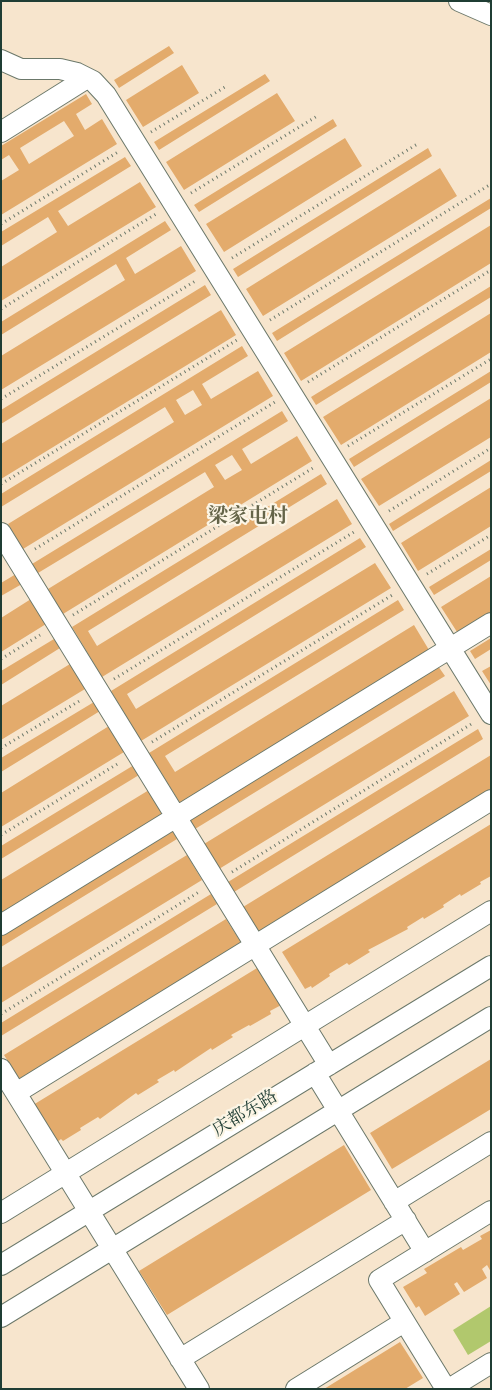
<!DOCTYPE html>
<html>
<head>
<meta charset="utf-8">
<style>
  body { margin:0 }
  #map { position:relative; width:492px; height:1390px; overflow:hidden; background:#f7e5cd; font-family:"Sorts Mill Goudy",serif }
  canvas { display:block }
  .frame { position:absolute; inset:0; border:2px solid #1f3d34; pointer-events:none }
</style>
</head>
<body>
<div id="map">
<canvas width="492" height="1390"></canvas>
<div class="frame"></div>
</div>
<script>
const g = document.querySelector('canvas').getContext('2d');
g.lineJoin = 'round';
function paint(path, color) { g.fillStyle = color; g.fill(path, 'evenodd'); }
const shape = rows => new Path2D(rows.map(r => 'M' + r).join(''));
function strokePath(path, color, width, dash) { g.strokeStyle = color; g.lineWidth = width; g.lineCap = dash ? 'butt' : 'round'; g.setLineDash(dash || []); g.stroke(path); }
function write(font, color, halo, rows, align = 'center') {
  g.font = font + ' "Sorts Mill Goudy","Noto Serif SC",serif'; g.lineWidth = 4.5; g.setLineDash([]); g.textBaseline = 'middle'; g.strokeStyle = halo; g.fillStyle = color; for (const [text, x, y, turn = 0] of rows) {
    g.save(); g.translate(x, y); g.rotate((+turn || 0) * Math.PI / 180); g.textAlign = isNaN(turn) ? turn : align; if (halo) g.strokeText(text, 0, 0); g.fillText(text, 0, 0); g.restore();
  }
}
const green = shape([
  [491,1306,491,1341,468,1355,453,1330]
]);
const building = shape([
  [169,46,174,53,119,88,114,80],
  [182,65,199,93,143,127,126,100],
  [265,74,270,81,159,150,154,142],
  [277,93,295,121,184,190,166,162],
  [86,94,92,104,76,114,85,130,102,119,117,144,1,215,1,181,19,170,9,155,1,160,1,146],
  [64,121,74,136,29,164,20,148],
  [333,119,337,126,199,212,194,205],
  [345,138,362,166,224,252,206,224],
  [428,148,432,156,238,277,233,269],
  [125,157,131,166,58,211,68,226,140,182,156,207,1,301,1,267,57,232,48,217,1,246,1,232],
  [440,168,457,196,263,316,246,289],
  [491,198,491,208,277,341,272,333],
  [165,221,171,230,126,258,135,274,181,246,196,271,1,390,1,356,125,280,116,264,1,335,1,322],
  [491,225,491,263,301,381,284,353],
  [205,285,211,295,1,424,1,410],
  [491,286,491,297,316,405,311,397],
  [221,310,236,335,1,479,1,444],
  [491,313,491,352,341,445,323,417],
  [242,346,248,356,202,384,211,399,258,371,273,396,23,549,8,524,174,422,165,407,1,507,1,494],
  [193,390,202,405,185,415,176,400],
  [491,371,491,382,354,467,349,459],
  [491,398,491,437,379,506,361,479],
  [282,411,288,421,242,449,251,464,297,436,312,461,63,614,48,589,214,487,205,472,38,573,32,564],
  [232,455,242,470,225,480,215,465],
  [491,460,491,471,393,531,389,524],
  [321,474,327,484,88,631,97,646,337,499,352,524,102,677,72,627],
  [491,487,491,526,418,571,401,543],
  [360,538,366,547,127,694,136,709,375,563,391,588,141,741,111,691],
  [491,549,491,560,434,595,429,587],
  [16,574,22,584,1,596,1,583],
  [491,576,491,615,459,635,441,607],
  [31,599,46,624,1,652,1,618],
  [398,600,404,610,165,756,175,772,414,625,429,650,180,803,149,753],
  [491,638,491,649,475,659,470,651],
  [54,639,60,648,1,685,1,671],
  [70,664,85,689,1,740,1,706],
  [438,666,445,676,195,829,189,819],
  [491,666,491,685,482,671],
  [454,691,469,716,219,869,204,844],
  [94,702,100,711,1,772,1,758],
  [109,726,124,752,1,827,1,793],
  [478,729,483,739,234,892,228,882],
  [491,755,491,790,259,932,243,907],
  [134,765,139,775,1,859,1,846],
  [149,790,164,815,1,915,1,880],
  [491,824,491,876,480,882,481,884,461,896,460,894,443,905,444,907,424,919,423,917,407,927,408,929,368,950,370,952,349,965,347,963,329,974,330,976,312,988,311,986,305,989,282,952],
  [172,830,177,839,1,947,1,934],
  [187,855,202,880,1,1003,1,968],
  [211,894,217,904,1,1036,1,1023],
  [226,919,242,944,20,1080,4,1055],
  [262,965,285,1003,270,1011,271,1014,250,1026,249,1025,231,1035,233,1037,212,1050,211,1048,175,1072,174,1070,157,1080,159,1082,138,1095,136,1093,100,1119,98,1117,80,1128,81,1130,63,1141,61,1139,56,1143,33,1105],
  [491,1059,491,1109,392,1169,370,1133],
  [344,1145,371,1190,167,1315,139,1271],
  [491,1230,491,1272,487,1265,482,1269,487,1278,464,1292,457,1282,454,1284,460,1294,425,1316,419,1306,416,1308,403,1287,427,1273,424,1269,461,1247,463,1250,482,1239,480,1236],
  [400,1342,423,1378,405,1389,324,1389]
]);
const path = shape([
  [151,132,225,87],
  [191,193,319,115],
  [1,224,118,152],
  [232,258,419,143],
  [1,309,156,214],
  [270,320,491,184],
  [308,382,491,270],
  [1,399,197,280],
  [348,446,491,359],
  [1,484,237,340],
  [389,511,491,448],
  [35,549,275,402],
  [427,574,491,535],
  [73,615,313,468],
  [1,659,40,635],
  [114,679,354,532],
  [152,742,394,594],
  [1,748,81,700],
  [1,835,119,763],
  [232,872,473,723],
  [1,1014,199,892]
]);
const minor = shape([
  [459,1,491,15],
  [1,60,21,69,60,69,77,73,93,81,106,95,491,714],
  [1,132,87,78],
  [1,533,329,1065],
  [1,925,491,623],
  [1,1069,199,1389],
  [315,1073,425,1252],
  [16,1093,491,800],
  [394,1202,491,1142],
  [1,1213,491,911],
  [1,1265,491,966],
  [1,1317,491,1017],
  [180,1359,406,1220],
  [296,1389,404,1322],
  [446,1389,379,1280,491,1211],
  [449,1389,491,1363]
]);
const streetNames = [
  ["庆都东路",246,1115,-31]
];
const quarterNames = [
  ["梁家屯村",248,519]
];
paint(green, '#b1c86d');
paint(building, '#e3ab6c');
strokePath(minor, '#6b786a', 22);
strokePath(path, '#6b786a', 3, [1, 4]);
strokePath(minor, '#fff', 20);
write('18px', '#1f3d34', '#fcf5e5', streetNames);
write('bold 20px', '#646448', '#fcf5e5', quarterNames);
</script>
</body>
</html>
